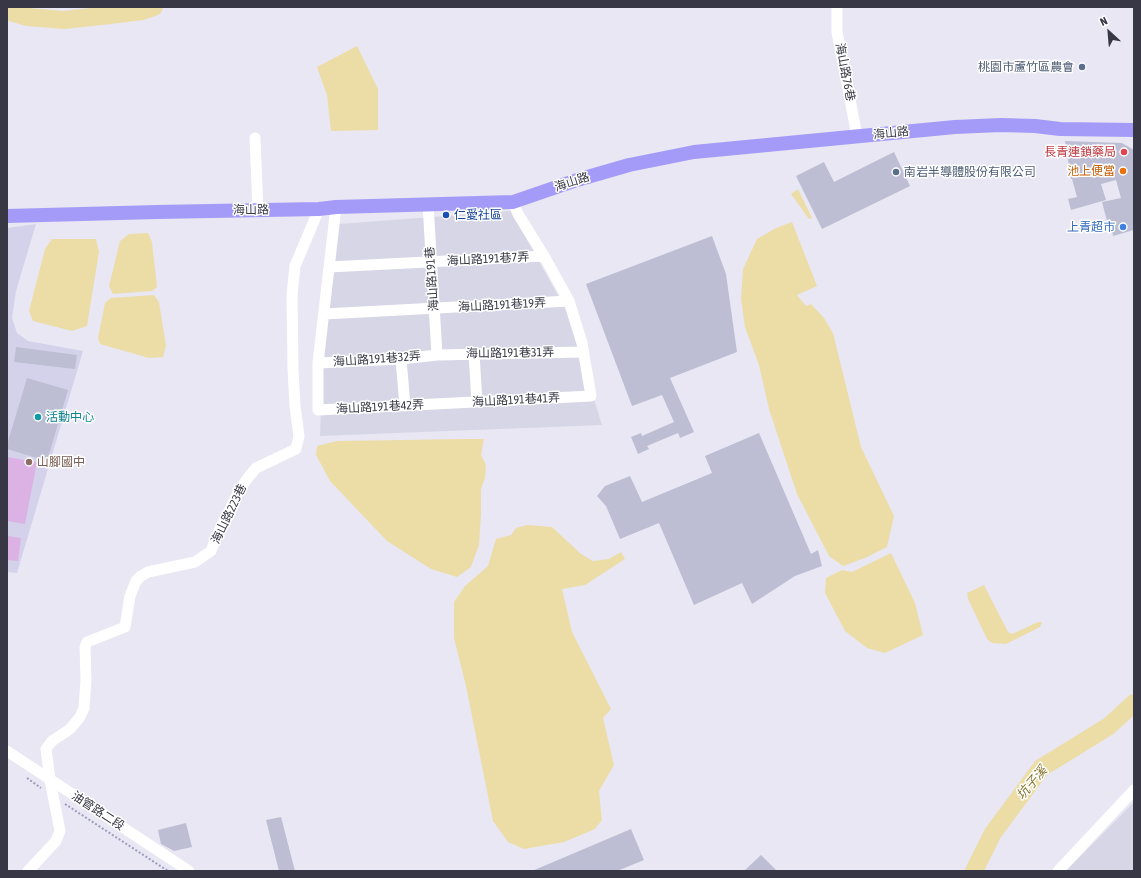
<!DOCTYPE html>
<html>
<head>
<meta charset="utf-8">
<style>
  body { margin:0 }
  #map { position:relative; width:1141px; height:878px; overflow:hidden; background:#e8e7f3; font-family:"Asap Condensed",sans-serif }
  canvas { display:block }
  .frame { position:absolute; inset:0; border:8px solid #373745; pointer-events:none }
  .north { position:absolute; left:1089px; top:12px; width:40px; height:40px; -webkit-text-stroke:3px #fff; paint-order:stroke; rotate:334deg; font-size:11px; font-weight:700; line-height:16px; text-align:center; color:#373745 }
  .north::after { content:''; display:block; margin:auto; width:14px; height:18px; background:#373745; clip-path:polygon(50% 0,100% 100%,50% 72%,0 100%) }
</style>
</head>
<body>
<div id="map">
<canvas width="1141" height="878"></canvas>
<div class="frame"></div>
<div class="north">N</div>
</div>
<script>
const g = document.querySelector('canvas').getContext('2d');
g.lineJoin = 'round';
function paint(path, color) { g.fillStyle = color; g.fill(path, 'evenodd'); }
const shape = rows => new Path2D(rows.map(r => 'M' + r).join(''));
function strokePath(path, color, width, dash) { g.strokeStyle = color; g.lineWidth = width; g.lineCap = dash ? 'butt' : 'round'; g.setLineDash(dash || []); g.stroke(path); }
function write(font, color, halo, rows, align = 'center') {
  g.font = font + ' "Asap Condensed","Noto Sans TC",sans-serif'; g.lineWidth = 3; g.setLineDash([]); g.textBaseline = 'middle'; g.strokeStyle = halo; g.fillStyle = color; for (const [text, x, y, turn = 0] of rows) {
    g.save(); g.translate(x, y); g.rotate((+turn || 0) * Math.PI / 180); g.textAlign = isNaN(turn) ? turn : align; if (halo) g.strokeText(text, 0, 0); g.fillText(text, 0, 0); g.restore();
  }
}
const residential = shape([
  [511,211,566,310,602,425,320,436,324,334,339,224],
  [1134,802,1134,871,1066,871]
]);
const education = shape([
  [36,224,16,291,12,318,17,333,28,341,83,351,17,573,7,572,7,228]
]);
const green = shape([
  [7,457,37,462,25,524,7,521],
  [7,536,21,538,18,561,7,560]
]);
const water = shape([
  [357,46,378,89,378,130,331,131,327,95,317,67],
  [798,189,812,218,809,219,791,194],
  [792,222,817,286,797,295,806,306,811,304,824,318,833,333,861,447,894,516,887,547,865,558,843,566,829,556,797,494,769,409,759,365,745,327,741,299,743,269,757,239,776,228],
  [148,233,152,242,157,287,152,291,113,294,109,286,120,241,129,234],
  [52,239,96,239,99,252,87,326,72,331,33,321,29,311,45,249],
  [154,295,159,302,166,346,163,357,149,358,100,344,98,338,105,303,111,298],
  [467,439,484,439,481,455,486,465,485,478,481,489,481,514,479,545,471,567,457,577,431,569,387,541,330,481,316,455,317,446,337,441],
  [527,525,552,527,581,554,593,561,609,559,621,552,625,559,585,585,562,589,572,632,611,709,603,718,614,765,599,791,602,820,595,829,564,842,524,849,508,842,493,821,466,686,454,638,454,602,465,586,488,566,496,539,511,535,516,528],
  [891,553,915,603,923,635,885,653,867,648,845,631,825,593,826,578,842,570,852,572],
  [984,585,1008,632,1012,634,1038,622,1042,622,1040,627,1006,644,992,643,987,639,968,599,967,593]
]);
const river = shape([
  [7,11,28,17,64,20,110,15,142,11,154,7],
  [974,871,993,833,1041,768,1109,726,1134,703]
]);
const building = shape([
  [1065,141,1122,143,1134,150,1134,230,1113,236,1110,220,1107,221,1102,202,1121,198,1116,180,1101,184,1106,200,1071,210,1068,199,1077,197,1072,179,1071,179],
  [894,152,910,186,822,229,796,176,824,162,834,182],
  [712,236,726,274,737,352,670,378,694,432,680,438,678,433,647,446,649,449,638,454,631,437,641,433,642,436,674,422,662,395,632,406,586,284],
  [16,347,77,355,75,369,14,362],
  [27,378,68,390,47,461,7,449,7,445],
  [759,433,811,554,818,550,822,566,795,576,752,604,742,583,694,605,659,523,620,539,606,506,597,496,605,486,630,476,642,502,712,473,705,456],
  [281,817,295,871,279,871,266,820],
  [186,823,192,847,174,851,161,844,158,830],
  [631,829,644,860,617,871,532,871],
  [761,855,777,871,744,871]
]);
const path = shape([
  [27,778,41,788],
  [65,804,168,871]
]);
const minor = shape([
  [837,7,837,32,857,136],
  [255,138,258,210],
  [428,204,437,355],
  [336,207,318,363,318,410,591,396,582,343,569,301,544,256,518,214,513,202],
  [329,267,544,256],
  [324,314,569,301],
  [474,354,477,402],
  [401,359,405,406],
  [318,363,401,359,437,355,583,352],
  [7,751,189,871],
  [28,871,56,841,60,831,50,780,46,749,52,741,70,729,80,717,84,708,86,680,85,647,87,642,125,627,130,596,136,581,141,576,148,572,195,562,211,551,219,531,239,491,247,479,256,468,296,449,299,436,295,406,293,369,292,295,295,266,319,209],
  [1058,871,1134,790]
]);
const major = shape([
  [7,216,157,212,319,209,336,207,513,202,577,180,629,165,694,152,955,127,1001,125,1035,126,1060,129,1134,130]
]);
const markers = [
  [1082,67,4,"#5c6f8a"],
  [1124,152,4,"#e0444e"],
  [1123,171,4,"#e8710a"],
  [896,172,4,"#5c6f8a"],
  [446,215,4,"#1a4fb4"],
  [1123,227,4,"#3f7fe0"],
  [38,417,4,"#0f9aa8"],
  [29,462,4,"#8d6e63"]
];
const serviceNames = [
  ["桃園市蘆竹區農會",1074,67],
  ["南岩半導體股份有限公司",904,172,"left"]
];
const streetNames = [
  ["海山路76巷",845,72,79],
  ["海山路",891,133,-6],
  ["海山路",572,182,-18],
  ["海山路",251,210,-1],
  ["海山路191巷7弄",488,259,-3],
  ["海山路191巷",432,279,-94],
  ["海山路191巷19弄",502,305,-3],
  ["海山路191巷31弄",510,353,-1],
  ["海山路191巷32弄",377,359,-4],
  ["海山路191巷41弄",516,400,-3],
  ["海山路191巷42弄",380,407,-3],
  ["海山路223巷",229,514,-64],
  ["油管路二段",98,811,33]
];
const healthNames = [
  ["長青連鎖藥局",1116,152]
];
const foodNames = [
  ["池上便當",1115,171]
];
const transitNames = [
  ["仁愛社區",454,215]
];
const shopNames = [
  ["上青超市",1115,227]
];
const cultureNames = [
  ["活動中心",46,417]
];
const educationNames = [
  ["山腳國中",37,462]
];
const waterNames = [
  ["坑子溪",1032,783,-50]
];
paint(residential, '#d7d6e6');
paint(education, '#d4d2eb');
paint(green, '#dcb2e4');
paint(water, '#ecdda7');
strokePath(river, '#ecdda7', 18);
paint(building, '#bdbed3');
strokePath(path, '#9d9cbe', 2, [2, 2]);
strokePath(minor, '#fff', 11);
strokePath(major, '#a49bf8', 14);
for (const [x, y, r, color] of markers) { const dot = new Path2D(); dot.arc(x, y, r, 0, 2 * Math.PI); g.fillStyle = color; g.fill(dot); strokePath(dot, '#fff', 1.5); }
write('12px', '#4e5e75', '#fff', serviceNames, 'right');
write('12px', '#373745', '#fff', streetNames);
write('12px', '#be3a42', '#fff', healthNames, 'right');
write('12px', '#c56008', '#fff', foodNames, 'right');
write('12px', '#164399', '#fff', transitNames, 'left');
write('12px', '#366cbe', '#fff', shopNames, 'right');
write('12px', '#0d838f', '#fff', cultureNames, 'left');
write('12px', '#785e54', '#fff', educationNames, 'left');
write('italic 13px', '#84732d', '#fff', waterNames);
</script>
</body>
</html>
